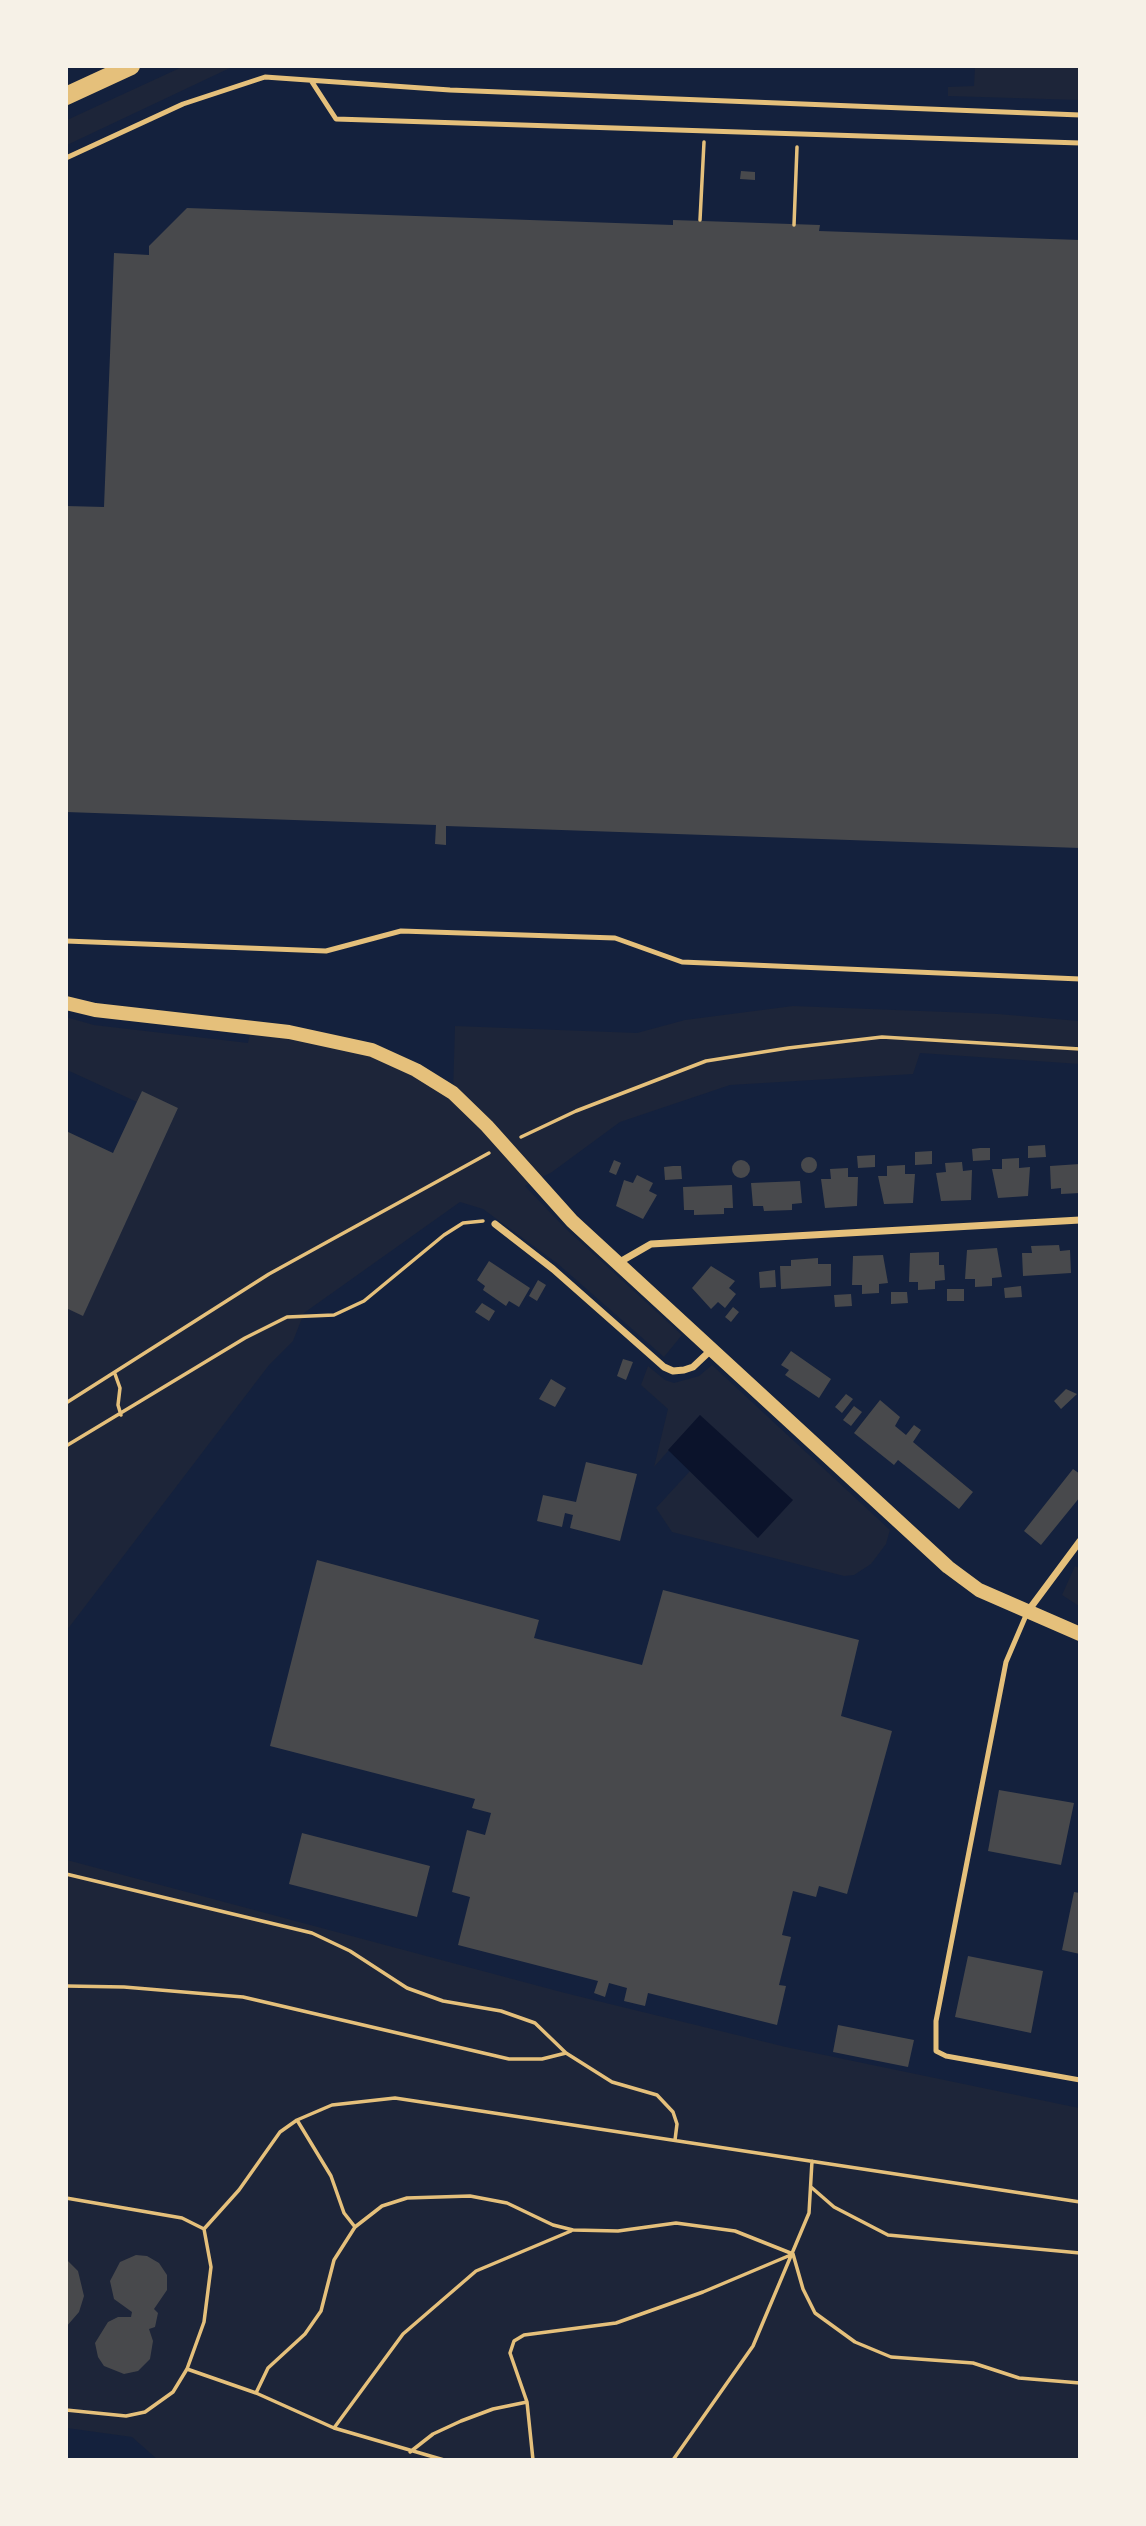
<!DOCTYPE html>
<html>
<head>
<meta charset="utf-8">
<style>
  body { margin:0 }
  #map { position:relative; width:1146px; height:2526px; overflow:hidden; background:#14213d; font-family:"Roboto Serif",serif }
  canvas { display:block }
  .frame { position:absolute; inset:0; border:68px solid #f6f1e7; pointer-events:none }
</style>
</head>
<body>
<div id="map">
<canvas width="1146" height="2526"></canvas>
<div class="frame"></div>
</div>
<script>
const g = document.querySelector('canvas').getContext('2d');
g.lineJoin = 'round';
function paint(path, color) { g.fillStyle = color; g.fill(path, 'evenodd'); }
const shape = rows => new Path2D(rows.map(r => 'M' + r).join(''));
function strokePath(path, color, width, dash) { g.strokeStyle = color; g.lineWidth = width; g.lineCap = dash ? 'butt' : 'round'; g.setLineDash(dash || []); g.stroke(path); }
const green = shape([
  [182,67,232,67,67,145,67,120],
  [975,67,1079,67,1079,100,948,96,948,87,974,86],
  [793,1006,998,1014,1079,1021,1080,1064,920,1053,913,1074,730,1085,620,1122,552,1172,525,1186,565,1228,682,1335,664,1357,558,1264,483,1209,460,1202,304,1313,293,1341,269,1365,67,1630,67,1308,83,1315,178,1108,142,1091,137,1102,67,1070,66,1017,94,1025,248,1043,251,1028,372,1050,453,1093,455,1026,637,1033,685,1020],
  [712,1365,890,1530,886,1544,871,1564,854,1575,844,1576,672,1532,656,1508,690,1471,758,1538,700,1415,654,1467,668,1409,641,1385,648,1366,665,1380,674,1383,699,1376],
  [1075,1566,1079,1568,1079,1606,1062,1595],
  [67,1860,565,1993,786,2047,1079,2108,1079,2459,158,2460,132,2437,67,2428]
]);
const water = shape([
  [700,1415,793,1500,758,1538,668,1450]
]);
const building = shape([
  [741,171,755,172,755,180,740,179],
  [187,208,673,225,673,220,820,225,819,231,1080,240,1080,848,446,826,446,845,435,844,436,825,66,812,66,506,104,507,114,253,149,255,149,246],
  [142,1091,178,1108,83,1316,66,1308,66,1131,113,1153],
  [1045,1145,1046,1157,1028,1158,1028,1146],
  [980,1148,990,1148,990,1160,973,1161,972,1149],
  [932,1151,932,1164,915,1165,915,1152],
  [875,1155,875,1167,858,1168,857,1156],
  '801 1165a8 8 0 1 1 16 0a8 8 0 1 1-16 0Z',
  [1019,1158,1019,1168,1030,1167,1028,1196,998,1198,992,1169,1002,1169,1002,1159],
  [614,1160,621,1163,616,1175,609,1172],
  '732 1169a9 9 0 1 1 18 0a9 9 0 1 1-18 0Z',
  [962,1162,963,1171,972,1170,971,1200,941,1201,936,1173,946,1172,945,1163],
  [1080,1164,1080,1193,1061,1194,1061,1188,1051,1189,1050,1166],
  [905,1165,905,1174,915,1174,913,1203,884,1204,878,1176,887,1176,887,1166],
  [673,1166,681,1166,682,1179,665,1180,664,1167],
  [848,1168,848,1177,858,1177,857,1206,825,1208,821,1179,831,1179,830,1169],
  [637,1175,653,1183,649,1191,657,1195,643,1219,616,1206,624,1180,633,1183],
  [800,1181,802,1203,792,1204,792,1210,764,1211,763,1206,753,1206,751,1183],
  [732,1185,733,1208,724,1208,724,1214,694,1215,694,1210,684,1210,683,1187],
  [1059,1245,1060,1251,1070,1250,1071,1273,1023,1276,1022,1253,1032,1253,1031,1246],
  [997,1248,1002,1277,992,1278,992,1286,975,1287,975,1279,965,1279,967,1250],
  [939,1252,939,1265,944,1265,945,1280,935,1281,935,1289,918,1290,918,1282,909,1282,910,1253],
  [883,1255,888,1283,879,1284,879,1293,862,1294,862,1285,852,1285,853,1256],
  [818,1258,818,1264,831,1264,831,1286,781,1289,780,1266,791,1266,791,1260],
  [489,1261,530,1288,519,1307,509,1301,506,1306,483,1290,485,1286,477,1280],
  [711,1266,735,1281,729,1288,736,1294,725,1308,718,1302,711,1309,692,1288],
  [775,1270,776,1287,760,1288,759,1272],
  [538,1280,546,1285,537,1301,529,1296],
  [1021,1286,1022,1297,1005,1298,1004,1288],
  [947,1289,964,1289,964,1301,947,1301],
  [891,1292,907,1292,908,1303,891,1304],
  [851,1294,852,1306,835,1307,834,1295],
  [482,1303,495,1311,489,1321,475,1312],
  [733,1307,739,1312,731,1322,725,1317],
  [791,1351,831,1379,819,1398,785,1375,789,1370,781,1365],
  [623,1359,633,1362,626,1380,617,1376],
  [551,1379,566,1388,555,1407,539,1399],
  [1066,1389,1077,1394,1061,1409,1054,1401],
  [846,1394,853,1399,842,1413,835,1407],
  [880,1400,900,1417,895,1426,906,1435,914,1425,921,1430,913,1442,973,1492,959,1509,898,1460,894,1465,854,1433],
  [854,1406,862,1412,851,1426,843,1420],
  [586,1462,637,1474,620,1541,570,1528,573,1515,565,1513,562,1527,537,1521,543,1495,576,1502],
  [1073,1469,1080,1474,1080,1497,1041,1545,1024,1531],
  [317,1560,539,1620,534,1638,642,1665,663,1590,859,1640,841,1716,892,1731,847,1894,819,1886,816,1897,793,1891,782,1935,791,1937,779,1985,786,1986,777,2025,648,1993,645,2006,624,2001,627,1988,609,1983,605,1997,594,1993,598,1981,458,1945,470,1897,452,1892,467,1830,485,1835,491,1813,472,1808,475,1799,270,1746],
  [999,1790,1074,1803,1061,1865,988,1851],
  [302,1833,430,1866,417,1917,289,1884],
  [1074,1892,1080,1893,1080,1954,1062,1950],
  [968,1956,1043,1971,1031,2033,955,2017],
  [838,2025,914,2040,908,2067,833,2052],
  [136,2255,147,2256,159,2263,167,2275,167,2290,154,2309,158,2313,155,2327,149,2329,153,2341,150,2359,138,2371,124,2374,104,2366,98,2357,95,2343,108,2322,118,2317,131,2317,132,2312,114,2299,110,2281,120,2262],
  [66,2259,78,2271,84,2296,79,2312,66,2327]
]);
const path = shape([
  [700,220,704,142],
  [794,225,797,147],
  [521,1137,576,1111,706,1061,788,1048,882,1037,1080,1049],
  [115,1374,120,1388,118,1405,121,1415],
  [66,1403,269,1274,489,1153],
  [66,1446,245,1338,287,1317,334,1315,364,1301,444,1235,463,1223,483,1221],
  [66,1874,312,1933,350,1951,407,1988,443,2001,501,2011,535,2023,566,2053,612,2082,657,2095,673,2112,677,2124,675,2140],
  [66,1986,124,1987,243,1997,509,2059,542,2059,566,2053],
  [297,2120,331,2176,344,2213,355,2227],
  [811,2187,834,2207,888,2235,1080,2253],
  [66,2198,182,2218,204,2229],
  [204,2229,239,2190,280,2132,297,2120,332,2105,395,2098,1080,2202],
  [793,2254,803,2289,815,2313,855,2342,891,2357,973,2363,1019,2378,1080,2383],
  [187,2369,256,2393,334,2428,444,2460],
  [256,2393,268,2368,305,2334,321,2311,334,2260,355,2227,382,2206,407,2198,470,2196,507,2203,553,2225,573,2230,618,2231,676,2223,735,2231,793,2254],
  [66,2410,126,2416,145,2412,173,2392,187,2369,204,2322,211,2267,204,2229],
  [334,2428,403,2334,476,2271,571,2231],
  [410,2452,433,2434,461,2421,493,2409,527,2402],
  [533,2460,527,2402,510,2353,514,2341,524,2335,616,2323,703,2292,793,2254],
  [673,2460,753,2346,809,2213,812,2161]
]);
const service = shape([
  [312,82,336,119,1080,143],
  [66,158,183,104,265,77,450,90,1080,115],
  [66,941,326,951,401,931,615,938,682,962,1080,979],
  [1027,1613,1006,1662,936,2021,936,2051,946,2056,1080,2080]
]);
const minor = shape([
  [495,1224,553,1269,664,1367,673,1371,684,1370,693,1367,711,1350],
  [618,1263,651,1244,1080,1220],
  [1028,1611,1080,1541]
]);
const secondary = shape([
  [66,1003,95,1010,289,1032,372,1050,416,1070,453,1093,487,1126,572,1221,948,1567,979,1590,1080,1634]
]);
const primary = shape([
  [66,96,131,66]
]);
paint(green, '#1d2539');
paint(water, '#0b132b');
paint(building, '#48494c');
strokePath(path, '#e5c07b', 3.5);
strokePath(service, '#e5c07b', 5);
strokePath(minor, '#e5c07b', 7);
strokePath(secondary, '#e5c07b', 14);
strokePath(primary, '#e5c07b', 18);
</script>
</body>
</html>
